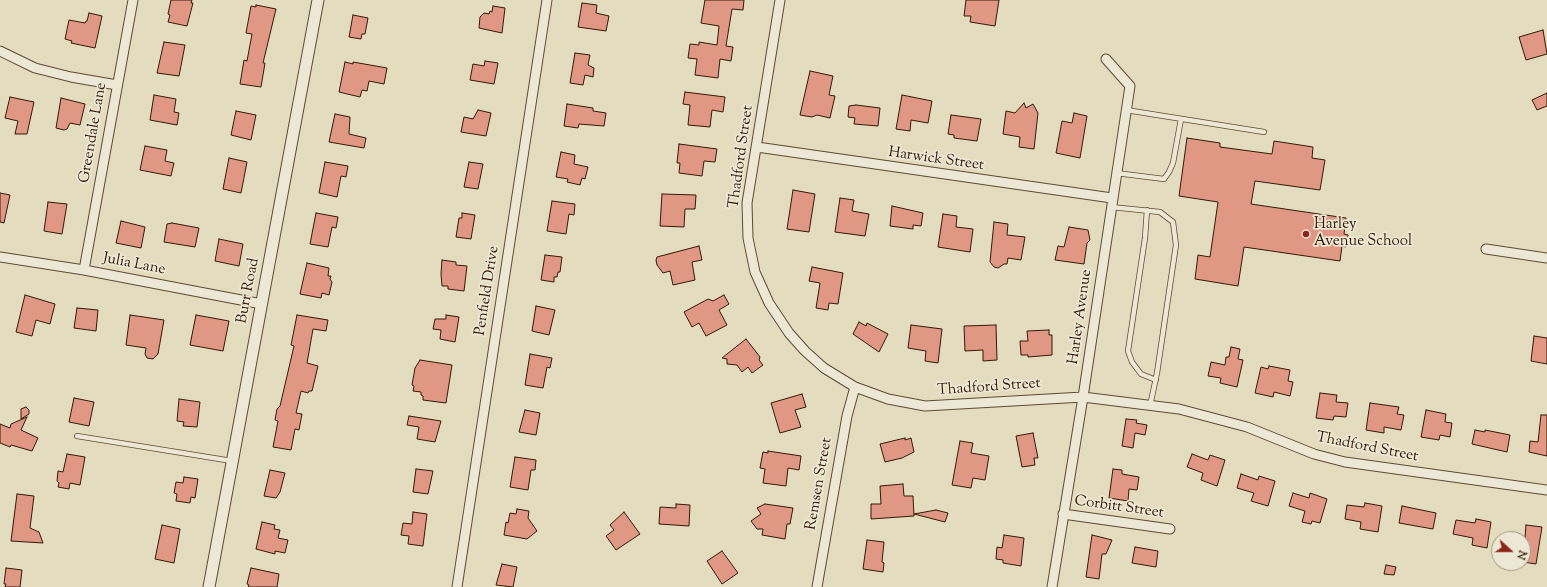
<!DOCTYPE html>
<html>
<head>
<meta charset="utf-8">
<style>
  body { margin:0 }
  #map { position:relative; width:1547px; height:587px; overflow:hidden; background:#e4dcbf; font-family:"Sorts Mill Goudy",serif }
  canvas { display:block }
  .north { position:absolute; left:1491px; top:531px; width:40px; height:40px; box-sizing:border-box; background:#ede8d5; border:1px solid #a39582; border-radius:50%; rotate:111deg; font-size:11px; font-weight:700; line-height:16px; text-align:center; color:#331905 }
  .north::after { content:''; display:block; margin:auto; width:14px; height:18px; background:#8f2418; clip-path:polygon(50% 0,100% 100%,50% 72%,0 100%) }
</style>
</head>
<body>
<div id="map">
<canvas width="1547" height="587"></canvas>
<div class="north">N</div>
</div>
<script>
const g = document.querySelector('canvas').getContext('2d');
g.lineJoin = 'round';
function paint(path, color) { g.fillStyle = color; g.fill(path, 'evenodd'); }
const shape = rows => new Path2D(rows.map(r => 'M' + r).join(''));
function strokePath(path, color, width, dash) { g.strokeStyle = color; g.lineWidth = width; g.lineCap = dash ? 'butt' : 'round'; g.setLineDash(dash || []); g.stroke(path); }
function write(font, color, halo, rows, align = 'center') {
  g.font = font + ' "Sorts Mill Goudy",serif'; g.lineWidth = 3.5; g.setLineDash([]); g.textBaseline = 'middle'; g.strokeStyle = halo; g.fillStyle = color; for (const [text, x, y, turn = 0] of rows) {
    g.save(); g.translate(x, y); g.rotate((+turn || 0) * Math.PI / 180); g.textAlign = isNaN(turn) ? turn : align; if (halo) g.strokeText(text, 0, 0); g.fillText(text, 0, 0); g.restore();
  }
}
const building = shape([
  [171,0,192,0,191,3,193,3,187,26,168,22,170,15,168,14,171,0],
  [705,0,744,0,743,10,732,9,726,46,733,47,731,61,720,59,718,78,695,75,697,59,688,58,690,44,699,45,699,42,717,45,719,26,701,23,705,0],
  [966,0,999,0,995,26,970,22,971,16,964,16,966,0],
  [582,3,597,5,596,13,609,16,606,31,578,27,582,3],
  [256,5,276,9,263,63,265,63,261,87,240,84,244,60,247,61,252,34,246,33,251,6,256,7,256,5],
  [493,6,505,8,502,33,479,28,480,17,484,13,489,14,490,11,492,12,493,6],
  [89,13,102,16,95,48,71,43,72,41,65,39,69,20,85,23,86,21,87,21,89,13],
  [353,15,368,18,365,34,362,34,361,39,349,37,353,15],
  [1543,30,1547,54,1526,60,1519,37,1543,30],
  [164,42,185,45,179,76,157,73,164,42],
  [575,53,590,55,588,65,594,68,593,77,585,75,583,85,570,83,575,53],
  [485,61,498,63,494,84,470,80,473,64,484,66,485,61],
  [345,62,353,64,353,62,387,68,384,84,369,81,367,91,362,90,360,97,339,92,345,62],
  [810,71,833,76,829,95,835,96,830,118,817,115,812,117,800,115,810,71],
  [685,92,725,97,723,112,712,110,710,127,688,125,690,105,683,104,685,92],
  [1547,93,1547,106,1537,110,1532,100,1547,93],
  [154,95,176,99,174,112,179,113,177,125,150,120,154,95],
  [902,95,932,101,928,123,911,120,910,131,896,129,902,95],
  [10,97,34,102,27,134,15,134,18,121,5,118,10,97],
  [61,98,85,104,80,125,70,123,67,129,64,130,56,128,61,98],
  [1024,103,1026,108,1033,104,1038,113,1034,149,1019,147,1020,137,1003,134,1006,111,1015,113,1024,103],
  [567,104,593,108,593,111,606,113,604,126,579,124,578,128,564,126,567,104],
  [856,105,880,108,878,126,854,124,855,118,848,117,849,106,856,105],
  [478,110,491,113,486,136,461,132,464,117,473,119,478,110],
  [236,111,256,115,251,140,231,135,236,111],
  [1074,113,1087,116,1080,158,1056,153,1062,121,1072,123,1074,113],
  [335,114,350,117,349,134,366,138,364,148,329,142,335,114],
  [951,115,981,119,977,141,954,138,954,135,948,134,951,115],
  [1187,138,1220,143,1220,147,1272,154,1274,141,1313,147,1312,158,1325,160,1320,190,1255,181,1251,204,1346,218,1344,234,1348,235,1346,247,1342,246,1340,261,1244,247,1238,286,1195,279,1198,255,1210,257,1218,202,1179,196,1187,138],
  [679,144,717,149,715,162,704,161,702,176,679,173,680,163,677,163,679,144],
  [145,146,167,150,165,161,174,163,171,176,140,170,145,146],
  [561,152,575,155,574,164,588,167,585,179,582,178,580,185,567,182,568,179,556,177,561,152],
  [229,158,247,162,241,193,223,189,229,158],
  [325,162,348,166,346,177,341,176,337,197,319,193,325,162],
  [469,162,483,164,478,189,464,187,469,162],
  [793,190,815,194,809,232,787,229,793,190],
  [0,193,10,195,4,223,0,222,0,193],
  [662,194,696,195,695,209,685,209,684,227,660,226,662,194],
  [840,198,854,200,852,211,869,214,865,236,835,232,840,198],
  [552,201,575,204,574,215,569,214,566,234,547,231,552,201],
  [48,202,67,204,62,234,44,231,48,202],
  [892,206,923,213,921,226,913,225,913,229,890,226,892,206],
  [316,213,338,217,336,228,332,227,328,247,310,244,316,213],
  [462,213,475,215,471,239,456,237,459,218,462,218,462,213],
  [943,214,957,216,956,227,973,229,970,252,938,247,943,214],
  [121,221,145,227,141,248,116,243,121,221],
  [994,222,1008,224,1007,235,1025,237,1021,260,1008,258,1007,264,1004,264,998,268,994,267,990,262,994,222],
  [172,223,199,228,195,247,164,242,167,224,172,223],
  [1069,227,1088,230,1090,240,1087,243,1084,264,1055,260,1058,246,1064,247,1069,227],
  [219,239,243,244,239,266,215,261,219,239],
  [699,246,702,260,692,262,695,280,673,285,670,271,663,273,657,265,656,260,657,257,699,246],
  [545,255,562,257,560,272,558,272,557,277,554,277,554,282,541,280,545,255],
  [442,260,456,262,456,265,467,266,464,291,448,289,448,286,442,286,441,274,442,260],
  [307,263,329,268,328,276,331,276,330,279,332,282,329,295,322,293,321,298,300,294,307,263],
  [812,267,843,273,838,304,829,303,828,310,816,308,820,283,809,281,812,267],
  [25,295,55,304,50,324,36,320,32,336,16,332,25,295],
  [724,295,729,304,719,310,727,325,706,336,699,323,692,327,684,312,708,299,713,301,724,295],
  [536,306,555,310,549,335,532,331,536,306],
  [77,308,98,310,96,331,74,328,77,308],
  [130,315,164,320,158,354,153,359,147,358,145,354,146,348,126,345,130,315],
  [196,315,229,321,223,351,190,345,196,315],
  [297,315,328,320,326,331,313,329,307,363,318,366,312,391,309,391,308,393,301,391,296,413,302,414,299,430,295,429,291,450,273,447,278,421,275,420,277,409,280,406,294,346,291,345,297,315],
  [446,315,459,317,455,342,440,339,441,330,433,329,435,319,446,319,446,315],
  [859,322,866,326,867,323,888,334,879,352,853,334,859,322],
  [911,325,942,329,938,363,925,361,926,351,908,348,911,325],
  [996,325,997,360,983,361,983,350,965,351,964,326,996,325],
  [1049,330,1049,335,1052,335,1052,355,1028,357,1028,355,1021,355,1020,341,1028,341,1027,331,1049,330],
  [1534,336,1547,338,1547,364,1531,361,1534,336],
  [746,339,760,357,759,360,763,365,752,373,748,367,742,372,737,365,727,364,727,359,722,358,746,339],
  [1231,347,1240,349,1238,359,1243,360,1237,387,1220,383,1221,378,1208,376,1211,362,1225,365,1226,357,1229,357,1231,347],
  [530,354,552,358,550,368,547,367,543,388,525,385,530,354],
  [420,360,452,365,446,403,423,400,423,396,421,395,421,392,413,391,414,386,412,385,415,368,420,360],
  [1269,366,1290,370,1288,381,1293,382,1290,396,1274,392,1273,397,1255,393,1261,367,1268,369,1269,366],
  [1320,393,1337,395,1336,402,1348,403,1346,417,1334,416,1333,420,1316,418,1320,393],
  [802,394,806,407,795,410,801,427,780,433,771,403,802,394],
  [74,398,94,402,89,426,69,422,74,398],
  [179,399,200,402,197,427,183,426,184,422,177,421,179,399],
  [1370,403,1399,407,1397,414,1404,415,1401,430,1384,427,1384,433,1366,430,1370,403],
  [26,407,29,410,29,414,21,419,21,409,26,407],
  [525,410,540,413,536,435,519,432,525,410],
  [1426,410,1446,414,1445,422,1452,423,1450,437,1440,435,1439,440,1421,437,1426,410],
  [1541,415,1547,415,1547,456,1529,452,1530,441,1538,442,1541,415],
  [409,416,441,421,435,442,417,439,419,427,407,425,409,416],
  [27,417,21,430,38,438,32,451,11,445,10,447,0,443,0,424,10,428,11,424,27,417],
  [1126,419,1137,420,1136,423,1147,425,1145,435,1135,433,1133,448,1122,446,1126,419],
  [1475,430,1485,432,1485,430,1510,435,1507,452,1472,444,1475,430],
  [1033,433,1038,458,1034,458,1035,465,1022,467,1016,436,1033,433],
  [905,438,905,440,911,438,914,452,902,458,885,462,880,444,905,438],
  [960,441,973,443,971,453,989,456,985,480,973,478,971,488,952,485,960,441],
  [768,451,801,456,799,470,788,468,786,486,763,483,765,469,760,468,762,457,763,452,768,453,768,451],
  [67,454,85,457,80,485,70,483,69,489,58,487,59,483,57,481,58,471,63,472,67,454],
  [1192,454,1208,460,1210,455,1225,460,1217,486,1201,480,1203,473,1187,467,1192,454],
  [515,457,536,460,535,470,531,470,528,490,510,487,515,457],
  [416,469,433,471,428,494,413,492,416,469],
  [1113,469,1122,470,1122,474,1139,477,1137,490,1129,489,1128,501,1109,498,1113,469],
  [270,470,285,473,280,492,276,498,264,496,270,470],
  [1241,474,1258,480,1259,476,1275,481,1268,506,1251,501,1254,493,1237,488,1241,474],
  [184,477,198,479,195,498,191,497,190,503,176,501,177,494,174,493,176,482,183,483,184,477],
  [903,484,904,496,913,496,914,516,871,519,871,504,881,504,880,486,903,484],
  [1293,493,1309,498,1310,493,1327,499,1320,523,1312,521,1311,524,1302,522,1305,511,1289,506,1293,493],
  [17,494,34,496,30,528,39,532,43,543,11,541,17,494],
  [1365,503,1382,506,1378,532,1360,529,1361,522,1345,519,1347,505,1364,507,1365,503],
  [676,504,690,505,689,526,659,524,660,507,676,508,676,504],
  [765,504,793,508,790,524,787,524,785,539,762,535,763,529,757,529,751,521,761,514,757,508,765,504],
  [1402,506,1436,513,1433,529,1399,523,1402,506],
  [517,509,529,511,528,518,537,531,527,539,504,535,506,522,508,523,510,513,516,514,517,509],
  [936,510,948,513,945,522,914,514,936,510],
  [413,512,427,514,423,546,408,544,409,536,401,535,403,523,412,524,413,512],
  [624,512,640,534,616,550,606,536,614,530,610,525,624,512],
  [1476,519,1491,522,1487,548,1472,545,1473,538,1453,534,1456,520,1475,523,1476,519],
  [262,522,275,525,274,529,280,530,278,538,288,540,285,553,275,551,275,554,256,549,262,522],
  [162,525,180,529,174,563,155,559,162,525],
  [1526,525,1542,527,1536,564,1523,562,1526,525],
  [1004,535,1024,538,1021,566,1003,563,1003,560,996,559,997,547,1002,548,1004,535],
  [1092,535,1112,540,1106,554,1102,554,1099,579,1086,577,1092,535],
  [867,540,884,542,882,562,884,563,883,572,863,569,867,540],
  [1135,547,1158,551,1156,567,1132,563,1135,547],
  [722,551,738,573,722,584,707,561,722,551],
  [502,564,517,567,513,587,496,585,502,564],
  [1386,565,1396,567,1394,575,1384,574,1386,565],
  [6,568,22,570,20,587,5,587,6,584,4,584,6,568],
  [251,568,279,574,277,587,248,587,249,585,247,584,251,568]
]);
const service = shape([
  [1126,110,1264,132],
  [1116,173,1164,179,1169,172,1173,163,1181,119],
  [1111,207,1160,212,1173,222,1176,245,1157,373,1150,406],
  [1147,210,1145,238,1128,351,1132,362,1141,374,1156,380],
  [77,436,232,461]
]);
const minor = shape([
  [780,0,747,203,748,238,755,272,769,303,789,333,805,351,824,368,855,387,888,399,925,406,1083,397,1179,409,1247,427,1314,454,1345,462,1547,490],
  [0,51,35,68,71,77,117,85],
  [757,147,1112,198],
  [1486,249,1547,258],
  [0,257,84,270,262,304],
  [84,270,133,0],
  [1063,514,1170,529],
  [457,587,547,0],
  [817,587,847,416,855,387],
  [1052,587,1083,397,1130,86,1106,59]
]);
const tertiary = shape([
  [209,587,318,0]
]);
const markers = [
  [1306,234,4,"#8f2418"]
];
const streetNames = [
  ["Greendale Lane",94,133,-80],
  ["Thadford Street",742,157,-82],
  ["Harwick Street",936,160,8],
  ["Julia Lane",134,265,11],
  ["Burr Road",249,291,-79],
  ["Penfield Drive",488,291,-81],
  ["Harley Avenue",1081,317,-82],
  ["Thadford Street",989,388,-4],
  ["Thadford Street",1367,448,11],
  ["Remsen Street",820,484,-80],
  ["Corbitt Street",1119,508,8]
];
const poiNames = [
  ["Harley",1314,225],
  ["Avenue School",1314,242]
];
paint(building, '#e09885');
strokePath(building, '#331905', 1);
strokePath(service, '#5f4a34', 6);
strokePath(minor, '#5f4a34', 11);
strokePath(tertiary, '#5f4a34', 13);
strokePath(service, '#ede8d5', 4.5);
strokePath(minor, '#ede8d5', 9);
strokePath(tertiary, '#ede8d5', 11);
for (const [x, y, r, color] of markers) { const dot = new Path2D(); dot.arc(x, y, r, 0, 2 * Math.PI); g.fillStyle = color; g.fill(dot); strokePath(dot, '#ede8d5', 1.5); }
write('15px', '#331905', '#ede8d5', streetNames);
write('15px', '#331905', '#ede8d5', poiNames, 'left');
</script>
</body>
</html>
